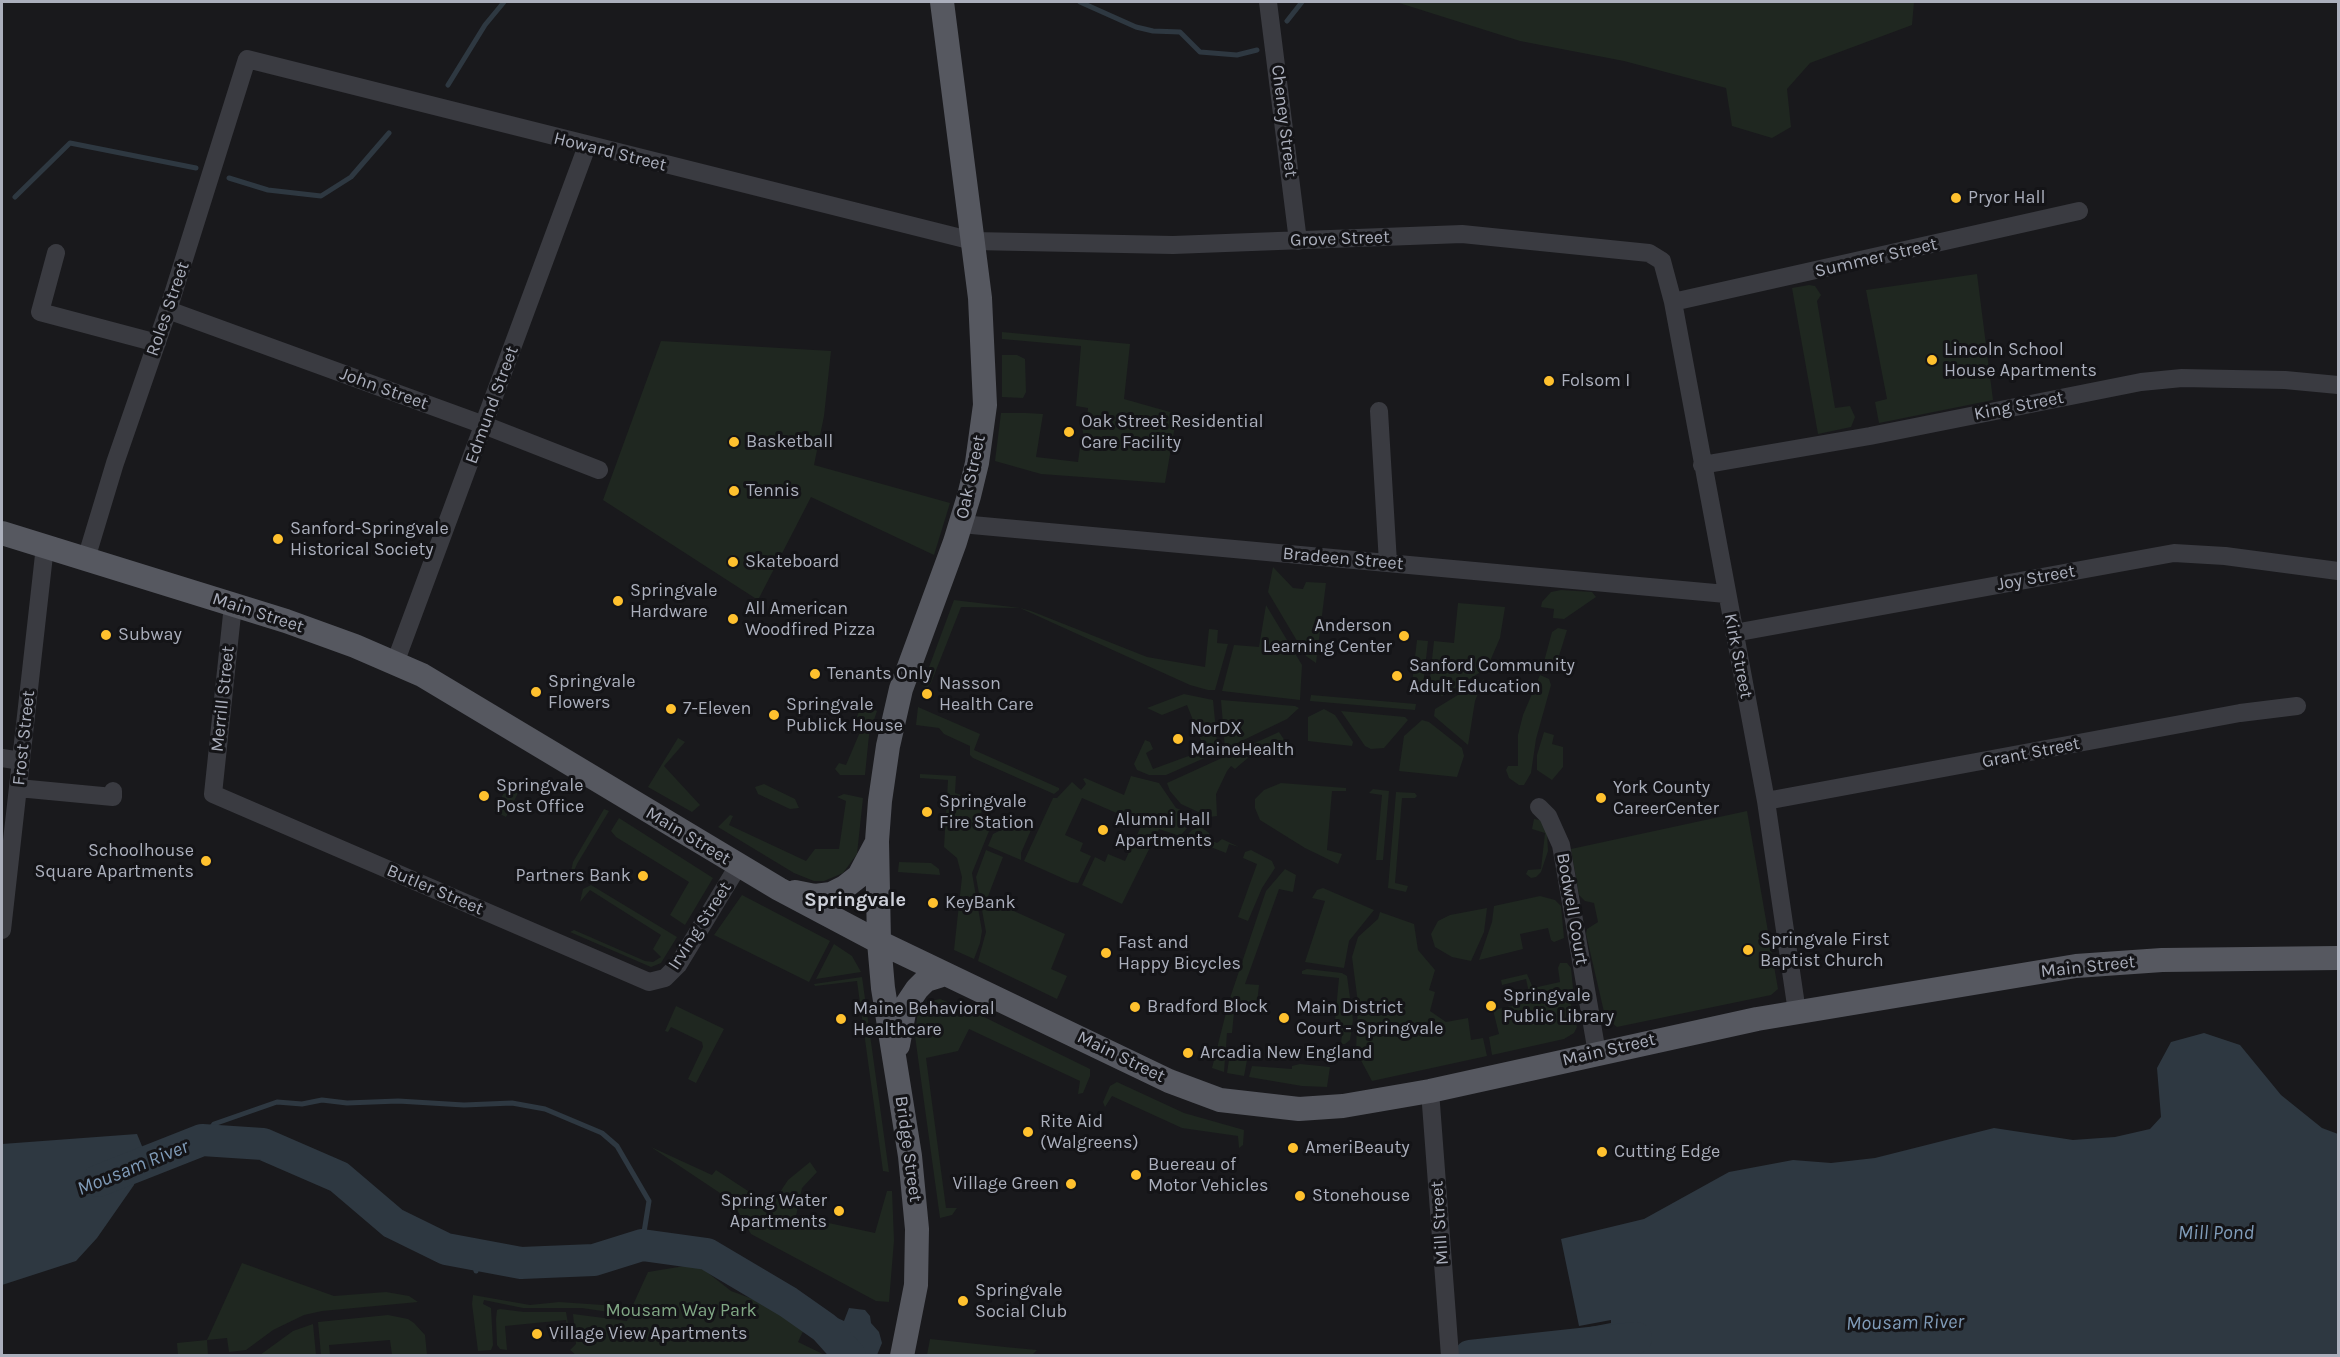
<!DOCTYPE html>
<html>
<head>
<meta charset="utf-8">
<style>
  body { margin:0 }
  #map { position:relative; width:2340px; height:1357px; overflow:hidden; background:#19191c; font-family:Karla,sans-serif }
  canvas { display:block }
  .frame { position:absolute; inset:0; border:3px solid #abafbc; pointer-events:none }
</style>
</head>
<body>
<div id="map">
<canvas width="2340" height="1357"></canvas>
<div class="frame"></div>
</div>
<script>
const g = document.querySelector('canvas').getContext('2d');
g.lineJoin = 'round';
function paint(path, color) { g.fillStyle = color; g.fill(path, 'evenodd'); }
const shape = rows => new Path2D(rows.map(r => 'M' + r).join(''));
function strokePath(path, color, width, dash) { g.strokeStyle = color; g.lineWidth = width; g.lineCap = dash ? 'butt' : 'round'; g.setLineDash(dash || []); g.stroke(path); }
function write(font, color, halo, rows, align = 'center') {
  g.font = font + ' Karla,sans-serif'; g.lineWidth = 6; g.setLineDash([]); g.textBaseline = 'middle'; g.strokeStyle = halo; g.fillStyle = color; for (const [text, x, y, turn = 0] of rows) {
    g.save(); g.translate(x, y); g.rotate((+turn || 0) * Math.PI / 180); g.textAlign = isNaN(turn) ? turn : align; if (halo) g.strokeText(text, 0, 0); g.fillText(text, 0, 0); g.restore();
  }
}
const green = shape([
  [1396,2,1914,2,1912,25,1810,63,1787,89,1791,127,1772,138,1732,126,1726,88,1624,61,1520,41],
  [1977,274,1993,400,1879,423,1875,402,1887,399,1866,290],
  [1809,285,1815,286,1821,295,1817,301,1835,408,1850,406,1855,417,1851,427,1818,434,1792,288],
  [1002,332,1130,344,1124,399,1177,414,1165,483,1041,474,995,461,1001,413,1026,413,1043,414,1036,457,1078,462,1081,440,1085,440,1082,428,1086,428,1088,408,1076,406,1081,346,1002,339],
  [661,341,831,351,824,416,814,465,950,503,934,555,811,497,758,600,603,500],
  [1002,355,1017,355,1025,359,1026,392,1023,398,1002,397],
  [1273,567,1293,588,1303,589,1306,582,1326,583,1316,663,1306,656,1268,592],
  [1561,590,1592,592,1596,597,1564,619,1553,618,1554,609,1541,607,1542,602,1551,592],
  [954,600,1020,608,1031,611,1147,657,1205,667,1209,629,1218,630,1217,643,1228,644,1215,690,1208,690,1190,685,1020,608,961,607,931,683,928,687,922,686],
  [1458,603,1505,607,1500,638,1487,668,1442,696,1429,687,1434,641,1454,643],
  [1266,605,1302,665,1300,700,1222,691,1234,645,1259,647],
  [1558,628,1567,630,1555,669,1548,672,1542,669,1552,632],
  [1417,640,1428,641,1423,686,1418,687,1417,694,1411,692],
  [1540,675,1549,679,1551,685,1536,739,1531,773,1524,785,1519,785,1509,778,1506,770,1508,766,1518,766,1518,735,1523,715],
  [1484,679,1475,701,1468,745,1434,716,1435,709],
  [1184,694,1213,700,1218,752,1166,775,1149,775,1137,770,1134,764,1145,740,1150,742,1153,749,1146,753,1153,769,1205,750,1187,705,1162,715,1147,708],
  [1311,695,1416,704,1415,710,1310,701],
  [1221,700,1295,706,1299,708,1287,719,1225,749],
  [862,705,877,711,869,735,865,775,840,775,835,769,839,763,846,765,863,725,855,721],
  [918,707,980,734,974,750,1059,788,1059,790,1054,794,973,758,970,755,970,746,944,734,939,728,916,725],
  [1324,709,1335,715,1353,742,1352,746,1308,741,1308,717],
  [1341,711,1405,717,1408,720,1384,748,1371,749,1365,746],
  [1422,720,1429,722,1462,748,1464,756,1457,777,1399,771,1404,736],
  [1279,732,1287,744,1264,744,1235,769,1231,766,1227,771,1216,794,1217,816,1209,817,1181,804,1170,791,1167,783],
  [1544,732,1554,735,1552,744,1563,747,1563,767,1552,780,1537,770,1537,755],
  [678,738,685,742,664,766,700,805,692,812,648,787],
  [920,774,956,776,955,793,964,796,963,800,983,809,980,815,988,818,989,831,972,873,982,931,980,943,974,959,954,950,962,877,957,858,944,847,948,780,920,778],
  [1131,776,1159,783,1176,808,1202,819,1189,826,1180,836,1159,829,1122,904,1082,885,1095,857,1105,862,1108,854,1125,861,1142,824,1082,798,1065,835,1083,843,1080,851,1091,856,1078,883,1071,882,1024,861,1053,798,1057,798,1072,782,1081,790,1086,784,1083,779,1085,778,1124,795],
  [511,780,522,785,506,817,494,811],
  [1281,783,1346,788,1346,791,1332,791,1327,850,1342,854,1338,864,1305,848,1260,820,1255,808,1255,799,1264,790],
  [764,784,795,799,799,808,790,809,758,794,755,787],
  [1373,789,1389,791,1383,860,1376,860,1382,795,1369,793],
  [1396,792,1415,793,1417,796,1415,798,1402,798,1395,883,1408,886,1406,892,1388,888],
  [844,794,863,798,857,854,843,873,824,881,814,881,794,873,718,827,730,815,733,816,729,825,806,861,815,849,839,849,846,801,837,797],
  [604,809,609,811,577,864,568,885,573,862],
  [1747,811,1778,989,1771,995,1617,1027,1608,1020,1604,1012,1586,934,1587,929,1598,922,1594,903,1585,901,1579,895,1571,849],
  [619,818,713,878,685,925,670,915,689,882,616,837,611,831],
  [1534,819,1540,820,1547,832,1548,851,1541,872,1536,877,1531,878,1526,874,1528,870,1541,869,1545,833,1532,829],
  [1014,823,1031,830,1021,853,1021,860,988,846,993,834,1001,830,1003,825,1011,828],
  [1201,827,1209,833,1212,841,1217,843,1222,839,1239,847,1229,844,1226,853,1185,837,1192,830],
  [986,850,1003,857,987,899,1065,934,1051,969,1067,976,1057,999,978,961,986,932,976,877],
  [1251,850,1272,861,1275,868,1262,888,1248,921,1238,917,1257,864,1243,858,1245,852],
  [899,862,931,863,939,869,940,875,898,872],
  [1285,869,1296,875,1293,892,1279,889,1245,984,1259,985,1257,1004,1235,1002,1232,1033,1227,1033,1224,1072,1212,1068,1229,1001,1266,891],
  [591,885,677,937,661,963,651,967,570,932,574,930,645,961,653,962,661,957,653,949,661,935,590,890,580,902,583,889],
  [1323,888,1374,910,1349,941,1344,968,1305,962,1325,901,1312,898,1317,890],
  [742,895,830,941,809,982,714,935],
  [1540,896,1555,900,1561,906,1564,938,1554,942,1551,940,1548,928,1520,934,1523,949,1479,960,1492,922,1494,906],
  [1487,908,1484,932,1471,961,1452,957,1435,947,1431,934,1438,921,1450,915],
  [1380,912,1414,924,1418,950,1435,970,1429,990,1435,992,1430,1011,1446,1022,1468,1018,1471,1040,1483,1038,1487,1056,1372,1081,1356,1051,1358,1003,1352,957,1358,937,1378,919],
  [834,944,852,956,861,972,816,979],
  [1560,963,1567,963,1571,968,1573,988,1569,998,1577,1027,1574,1033,1564,1039,1492,1055,1489,1037,1499,1034,1493,1010,1531,1002,1526,979,1502,985,1501,980,1527,974,1533,988,1560,982,1558,968],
  [1307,969,1342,973,1347,976,1353,1020,1350,1040,1345,1044,1341,1044,1342,1033,1334,1032,1339,978,1302,974,1302,971],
  [862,977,889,1172,883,1171,857,981,815,986,814,984],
  [940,999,980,1015,1090,1069,1090,1076,1083,1093,1078,1094,1080,1081,969,1029,958,1051,926,1058,946,1208,957,1208,952,1215,940,1218,915,1036,918,1009,925,1002],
  [676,1006,724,1029,696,1083,688,1079,703,1047,702,1042,671,1027,668,1032,665,1031],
  [1230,1053,1248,1055,1244,1076,1227,1073],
  [1300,1064,1330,1067,1327,1087,1302,1086,1249,1077,1252,1066,1292,1069,1292,1066],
  [1117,1082,1184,1113,1244,1130,1243,1145,1239,1148,1238,1136,1182,1128,1112,1096,1105,1107,1103,1102,1110,1086],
  [651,1147,712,1175,716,1170,771,1206,788,1180,810,1162,817,1172,802,1188,796,1216,875,1233,887,1191,892,1191,894,1240,889,1302,876,1301,751,1234,732,1201],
  [242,1263,334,1296,386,1292,409,1296,418,1302,322,1311,304,1315,273,1330,246,1350,229,1352,227,1338,207,1340,208,1355,178,1355,177,1343,207,1340],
  [691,1265,703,1269,731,1291,777,1308,807,1323,798,1342,825,1355,576,1355,570,1350,576,1344,573,1314,627,1321,629,1315,582,1308,523,1308,484,1300,483,1304,491,1308,493,1345,491,1350,478,1351,472,1304,473,1295,530,1305,559,1302,632,1307,648,1272],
  [500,1309,524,1312,566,1312,571,1341,569,1342,566,1320,505,1326,507,1350,500,1349,497,1345,496,1319,497,1310],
  [388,1315,408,1319,414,1323,425,1335,427,1355,392,1355,390,1340,329,1345,330,1355,321,1355,318,1322],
  [313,1324,316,1355,260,1355,293,1331],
  [930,1339,1005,1347,1037,1350,1031,1356,927,1355]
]);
const water = shape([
  [2204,1033,2240,1045,2281,1095,2322,1128,2338,1134,2338,1355,1618,1356,1617,1352,1595,1356,1590,1327,1611,1323,1611,1320,1579,1326,1561,1239,1644,1219,1729,1172,1793,1160,1831,1163,1875,1158,1994,1128,2073,1140,2115,1137,2150,1129,2161,1117,2157,1068,2171,1042],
  [137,1134,144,1151,134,1185,97,1238,76,1261,2,1285,2,1144],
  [849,1308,865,1310,870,1316,871,1323,879,1332,882,1343,877,1355,830,1355,827,1348,818,1343,831,1315,844,1321]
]);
const stream = shape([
  [1080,2,1136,27,1153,31,1180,32,1200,52,1237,55,1257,50],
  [1287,21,1302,2],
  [448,85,485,25,504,2],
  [229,178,268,190,321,196,351,177,389,133],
  [15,197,70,143,196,168],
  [202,1140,214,1124,277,1102,302,1104,322,1100,347,1103,398,1101,464,1105,512,1103,545,1109,602,1133,617,1146,649,1201,642,1245],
  [472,1254,476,1271]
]);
const river = shape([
  [98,1181,202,1140,263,1144,339,1177,393,1223,446,1249,521,1263,594,1260,642,1245,707,1254,788,1302,825,1328,850,1356],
  [1470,1356,1636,1338]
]);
const minor = shape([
  [1268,2,1298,241],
  [56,253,40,312,157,343],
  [1673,302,2079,211],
  [168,310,484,425,599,470],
  [1379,411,1388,563],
  [1702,465,1870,436,2141,382,2182,378,2285,380,2338,385],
  [961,524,1726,594],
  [86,559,115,463,168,310,247,59,973,241,1173,245,1462,234,1649,253,1662,261,1673,302,1766,801,1797,1012],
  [233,605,213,794,649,982,665,978,678,965,738,866],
  [1734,633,2174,553,2225,556,2338,571],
  [395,663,587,146],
  [2,758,21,761],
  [18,788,113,797,113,791],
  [1766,801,2240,713,2297,706],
  [1539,807,1548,816,1561,845,1597,1053],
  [2,930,45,546],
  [1430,1091,1450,1356]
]);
const major = shape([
  [2,533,286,621,355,646,422,675,779,889,879,942,1169,1081,1220,1100,1299,1109,1343,1106,1430,1091,1757,1019,2076,966,2162,960,2338,958],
  [795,892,815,896,831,894,845,887,859,876,876,844],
  [898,1045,905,1007,917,989,926,980,945,974],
  [902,1356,916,1285,917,1229,910,1156,883,988,879,942,877,841,880,801,888,746,901,689,955,542,969,496,977,463,985,405,980,298,942,2]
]);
const markers = [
  [1956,198,6,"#ffc12e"],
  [1932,360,6,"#ffc12e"],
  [1549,381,6,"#ffc12e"],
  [1069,432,6,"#ffc12e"],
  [734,442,6,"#ffc12e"],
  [734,491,6,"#ffc12e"],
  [278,539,6,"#ffc12e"],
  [733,562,6,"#ffc12e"],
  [618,601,6,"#ffc12e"],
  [733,619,6,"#ffc12e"],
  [106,635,6,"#ffc12e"],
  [1404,636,6,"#ffc12e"],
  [815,674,6,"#ffc12e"],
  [1397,676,6,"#ffc12e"],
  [536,692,6,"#ffc12e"],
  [927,694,6,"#ffc12e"],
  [671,709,6,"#ffc12e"],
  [774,715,6,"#ffc12e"],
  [1178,739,6,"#ffc12e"],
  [484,796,6,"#ffc12e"],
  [1601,798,6,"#ffc12e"],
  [927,812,6,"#ffc12e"],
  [1103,830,6,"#ffc12e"],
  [206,861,6,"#ffc12e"],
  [643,876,6,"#ffc12e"],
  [933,903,6,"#ffc12e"],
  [1748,950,6,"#ffc12e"],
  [1106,953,6,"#ffc12e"],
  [1491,1006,6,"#ffc12e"],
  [1135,1007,6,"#ffc12e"],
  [1284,1018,6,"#ffc12e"],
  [841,1019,6,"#ffc12e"],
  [1188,1053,6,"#ffc12e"],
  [1028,1132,6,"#ffc12e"],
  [1293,1148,6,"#ffc12e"],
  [1602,1152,6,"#ffc12e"],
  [1136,1175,6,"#ffc12e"],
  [1071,1184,6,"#ffc12e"],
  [1300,1196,6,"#ffc12e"],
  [839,1211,6,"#ffc12e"],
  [963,1301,6,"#ffc12e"],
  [537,1334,6,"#ffc12e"]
];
const streetNames = [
  ["Cheney Street",1284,121,83],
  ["Howard Street",610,152,14],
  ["Grove Street",1340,239,-2],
  ["Summer Street",1876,258,-13],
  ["Roles Street",168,309,-71],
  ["John Street",384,389,20],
  ["Edmund Street",492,405,-70],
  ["King Street",2019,406,-11],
  ["Oak Street",971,477,-78],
  ["Bradeen Street",1343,559,5],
  ["Joy Street",2036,578,-10],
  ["Main Street",258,613,18],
  ["Kirk Street",1738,656,79],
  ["Merrill Street",223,699,-84],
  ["Frost Street",24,738,-84],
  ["Grant Street",2031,753,-11],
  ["Main Street",688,836,31],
  ["Butler Street",435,890,23],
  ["Bodwell Court",1572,909,80],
  ["Irving Street",700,926,-57],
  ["Main Street",2088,967,-6],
  ["Main Street",1609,1050,-13],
  ["Main Street",1121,1057,26],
  ["Bridge Street",908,1149,82],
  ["Mill Street",1440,1223,-94]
];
const poiNames = [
  ["Pryor Hall",1968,198],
  ["Lincoln School",1944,350],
  ["House Apartments",1944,371],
  ["Folsom I",1561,381],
  ["Oak Street Residential",1081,422],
  ["Care Facility",1081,443],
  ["Basketball",746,442],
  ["Tennis",746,491],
  ["Sanford-Springvale",290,529],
  ["Historical Society",290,550],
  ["Skateboard",745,562],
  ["Springvale",630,591],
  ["Hardware",630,612],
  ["All American",745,609],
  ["Woodfired Pizza",745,630],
  ["Anderson",1392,626,"right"],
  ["Learning Center",1392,647,"right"],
  ["Subway",118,635],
  ["Sanford Community",1409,666],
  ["Adult Education",1409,687],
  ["Tenants Only",827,674],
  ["Springvale",548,682],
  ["Flowers",548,703],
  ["Nasson",939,684],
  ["Health Care",939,705],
  ["Springvale",786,705],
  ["Publick House",786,726],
  ["7-Eleven",683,709],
  ["NorDX",1190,729],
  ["MaineHealth",1190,750],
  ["Springvale",496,786],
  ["Post Office",496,807],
  ["York County",1613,788],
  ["CareerCenter",1613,809],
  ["Springvale",939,802],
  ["Fire Station",939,823],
  ["Alumni Hall",1115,820],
  ["Apartments",1115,841],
  ["Schoolhouse",194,851,"right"],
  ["Square Apartments",194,872,"right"],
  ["Partners Bank",631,876,"right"],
  ["KeyBank",945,903],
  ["Springvale First",1760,940],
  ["Baptist Church",1760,961],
  ["Fast and",1118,943],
  ["Happy Bicycles",1118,964],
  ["Springvale",1503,996],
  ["Public Library",1503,1017],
  ["Bradford Block",1147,1007],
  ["Main District",1296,1008],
  ["Court - Springvale",1296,1029],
  ["Maine Behavioral",853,1009],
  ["Healthcare",853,1030],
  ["Arcadia New England",1200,1053],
  ["Rite Aid",1040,1122],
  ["(Walgreens)",1040,1143],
  ["AmeriBeauty",1305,1148],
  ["Cutting Edge",1614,1152],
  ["Buereau of",1148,1165],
  ["Motor Vehicles",1148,1186],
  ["Village Green",1059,1184,"right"],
  ["Stonehouse",1312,1196],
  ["Spring Water",827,1201,"right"],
  ["Apartments",827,1222,"right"],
  ["Springvale",975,1291],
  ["Social Club",975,1312],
  ["Village View Apartments",549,1334]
];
const parkNames = [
  ["Mousam Way Park",681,1311]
];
const neighbourhoodNames = [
  ["Springvale",855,900]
];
const waterNames = [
  ["Mousam River",133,1168,-22],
  ["Mill Pond",2216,1233],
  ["Mousam River",1905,1323,-1]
];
paint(green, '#1f2720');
paint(water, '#2e3841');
strokePath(stream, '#2e3841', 5);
strokePath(river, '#2e3841', 32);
strokePath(minor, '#3a3b41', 18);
strokePath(major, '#565860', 24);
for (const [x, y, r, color] of markers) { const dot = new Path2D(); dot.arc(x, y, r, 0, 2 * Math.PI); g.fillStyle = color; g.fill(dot); strokePath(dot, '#141417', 2); }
write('18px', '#abafbc', '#141417', streetNames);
write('18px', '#abafbc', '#141417', poiNames, 'left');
write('18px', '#81a885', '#141417', parkNames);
write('bold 20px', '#cccfd8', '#141417', neighbourhoodNames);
write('italic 20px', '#809cb9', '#141417', waterNames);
</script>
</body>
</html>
